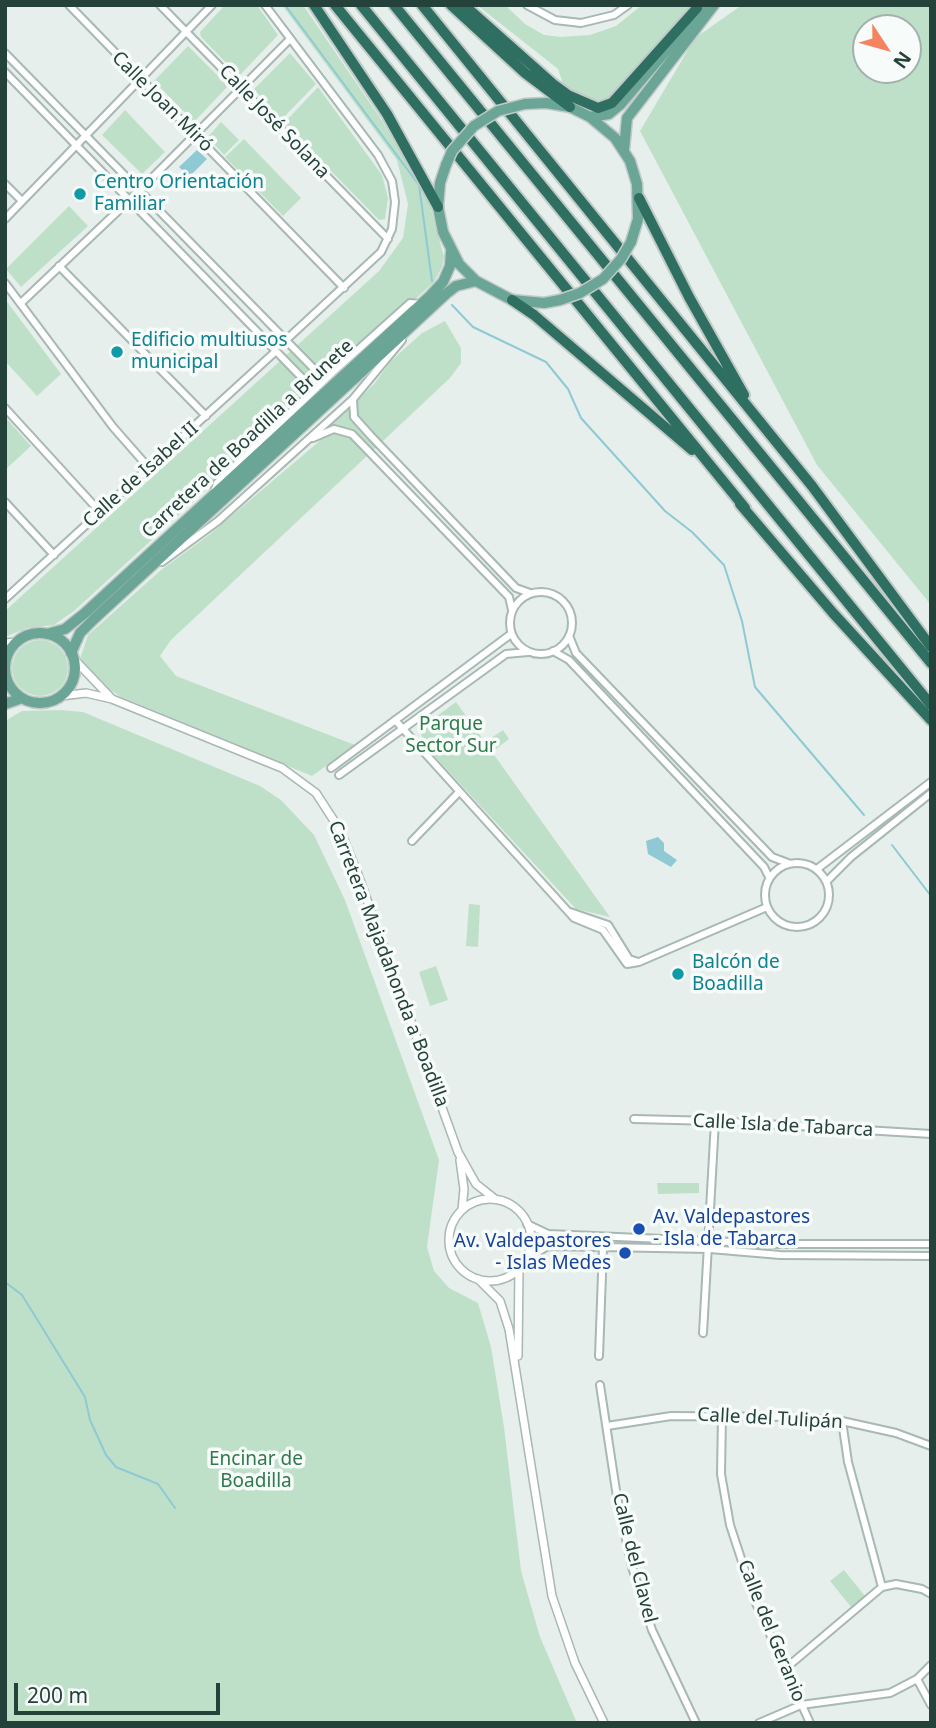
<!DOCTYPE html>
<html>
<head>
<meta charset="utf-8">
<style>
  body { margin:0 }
  #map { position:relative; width:936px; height:1728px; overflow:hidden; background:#e6efeb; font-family:"Noto Sans",sans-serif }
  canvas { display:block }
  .frame { position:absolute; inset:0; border:7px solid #24423a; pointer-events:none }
  .north { position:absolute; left:852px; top:14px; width:70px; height:70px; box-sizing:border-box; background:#f7fbf9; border:2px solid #a3b1ad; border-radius:50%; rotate:126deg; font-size:19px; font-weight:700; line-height:28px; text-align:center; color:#24423a }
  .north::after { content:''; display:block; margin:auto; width:24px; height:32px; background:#f4845f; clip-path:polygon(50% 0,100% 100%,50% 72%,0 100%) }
  .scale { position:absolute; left:14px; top:1683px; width:206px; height:32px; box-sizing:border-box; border:4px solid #24423a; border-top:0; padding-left:9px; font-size:21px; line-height:24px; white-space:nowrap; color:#24423a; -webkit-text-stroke:5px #f7fbf9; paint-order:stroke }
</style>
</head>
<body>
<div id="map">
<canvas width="936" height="1728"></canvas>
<div class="frame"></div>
<div class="north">N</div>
<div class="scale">200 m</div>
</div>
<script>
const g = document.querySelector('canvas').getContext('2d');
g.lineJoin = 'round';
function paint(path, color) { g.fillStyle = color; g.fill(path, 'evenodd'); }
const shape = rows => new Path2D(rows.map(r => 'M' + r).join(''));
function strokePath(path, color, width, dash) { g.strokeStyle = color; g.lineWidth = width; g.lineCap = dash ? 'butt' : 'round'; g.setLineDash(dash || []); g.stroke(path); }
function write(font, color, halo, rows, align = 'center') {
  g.font = font + ' "Noto Sans",sans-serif'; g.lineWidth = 7; g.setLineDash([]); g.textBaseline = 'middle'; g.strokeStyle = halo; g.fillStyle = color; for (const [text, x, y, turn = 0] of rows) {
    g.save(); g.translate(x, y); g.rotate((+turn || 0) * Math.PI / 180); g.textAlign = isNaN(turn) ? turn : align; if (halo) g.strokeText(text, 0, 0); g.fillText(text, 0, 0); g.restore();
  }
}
const green = shape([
  [225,5,257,5,278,35,241,74,236,73,201,37,200,32],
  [282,5,303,5,383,122,429,201,444,257,442,267,434,282,74,611,54,625,27,628,5,637,5,611,379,271,403,238,408,204,397,160],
  [477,5,505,5,525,24,544,35,561,37,590,35,616,26,642,5,694,5,613,100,601,106,566,92,558,69],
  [742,5,931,5,931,605,817,465,640,131,695,38],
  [866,28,908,28,908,70,866,70],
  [188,46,228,86,194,122,154,81],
  [290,53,316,84,281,120,254,89],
  [318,87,382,175,388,198,385,219,379,220,284,123],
  [125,110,165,152,142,174,102,135],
  [221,122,239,140,224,155,208,137],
  [244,139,301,198,283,216,225,157],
  [69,206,88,226,21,287,6,269],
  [5,299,61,374,37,396,5,361],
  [445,321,461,348,461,363,450,378,171,640,160,656,176,676,355,745,312,776,121,697,94,679,80,659,88,635,161,570,209,535,322,439,330,425,374,384,391,361,422,333],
  [5,417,31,446,5,470],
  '12 668a28 28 0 1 1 56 0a28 28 0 1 1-56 0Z',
  [456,702,485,742,503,730,509,739,492,752,610,917,576,909,426,747,421,734,422,727],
  [61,710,83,712,260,786,281,800,314,835,345,900,439,1160,427,1247,434,1271,449,1288,478,1303,491,1347,504,1427,521,1571,540,1637,577,1723,5,1723,5,721,22,711],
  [469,904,480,905,478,947,466,946],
  [436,966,448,1000,430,1006,419,972],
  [657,1183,699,1183,699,1193,658,1194],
  [844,1570,865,1596,851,1607,830,1581]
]);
const water = shape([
  [197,150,207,159,189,177,179,167],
  [658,837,664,843,664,851,677,860,671,867,648,854,646,841]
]);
const stream = shape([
  [285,5,419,185,432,281],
  [452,305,473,327,546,362,568,389,581,418,665,511,692,532,724,565,742,621,755,687,864,815],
  [892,845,931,896],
  [5,1282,22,1295,85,1397,90,1420,106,1455,116,1467,158,1484,175,1508]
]);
const minor = shape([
  [69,5,344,288],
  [160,5,388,239],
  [265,5,378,155,392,181,395,202,392,229,381,252,286,340],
  [527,5,555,20,581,23,614,15,628,5],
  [5,53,317,372,333,372],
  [5,72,306,382,307,396],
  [5,184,22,201],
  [5,219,212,5],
  [59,266,206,416],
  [5,283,113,427,149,468],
  [21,303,140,190,290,39],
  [353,399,354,417,371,436,516,588,530,593],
  [5,408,101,513],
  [313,438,334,429,352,434,509,597,512,610],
  [214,492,217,483,333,372,410,303,421,304],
  [5,502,54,555],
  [162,562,218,521,353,399,402,340],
  '510 623a31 31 0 1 1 62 0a31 31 0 1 1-62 0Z',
  [5,599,276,351],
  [569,636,576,653,772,857,788,863],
  [553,651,569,660,764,867,769,877],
  [395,720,574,918,603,930,627,964,639,962,767,907],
  [331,768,511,634],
  [339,775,506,654,528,652],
  [412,841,459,792],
  '765 895a32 32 0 1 1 64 0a32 32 0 1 1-64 0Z',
  [817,869,931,782],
  [827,881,851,857,931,793],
  [570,912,608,925,629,959,638,962],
  [634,1119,715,1121,931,1134],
  [527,1224,548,1234,778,1244,931,1244],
  [526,1259,548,1246,710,1249,780,1255,931,1256],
  [703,1333,715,1121],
  [599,1356,603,1247],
  [600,1385,617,1497,632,1567,652,1630,696,1723],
  [722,1415,721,1474,730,1525,755,1601,810,1723],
  [842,1421,848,1462,882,1587],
  [607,1426,671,1416,797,1417,842,1421,896,1433,931,1446],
  [786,1668,882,1587,896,1584,922,1589,931,1594],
  [917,1679,931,1705],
  [759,1723,801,1705,890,1693,917,1679,931,1665]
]);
const tertiary = shape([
  [5,643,17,642],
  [73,658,112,699],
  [61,696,86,693,112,699,282,768,316,793,340,830,357,872,458,1152,476,1184,495,1199],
  [460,1160,464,1189,462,1210],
  '449 1240a41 41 0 1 1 82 0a41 41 0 1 1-82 0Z',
  [478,1279,500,1301,509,1329,552,1596,575,1663,604,1723],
  [518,1356,519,1268]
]);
const primary = shape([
  [525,104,546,103,570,107,590,117,615,138,630,161,637,184,638,219,631,242],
  [590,117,609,114,620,105,705,5],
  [624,150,627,118,714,5],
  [446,165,440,183,438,207,443,232,459,264,476,281,512,300,544,303,560,300],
  '5 668a35 35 0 1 1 70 0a35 35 0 1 1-70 0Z',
  [47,634,65,629,85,613,430,296,443,282,450,266,451,251],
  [71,653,80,633,94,619,447,293,456,286,476,281],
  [5,704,22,698]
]);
const motorway = shape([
  [314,5,387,114,438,207],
  [335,5,745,508],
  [361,5,931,705],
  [394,5,931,663],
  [422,5,812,486,931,647],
  [451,5,525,73,570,107],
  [464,5,553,84,568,95,598,108,612,103,697,8],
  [639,198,689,297,744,395],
  [512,300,534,315,692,450],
  [740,504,833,613,931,720]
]);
const primaryBridge = shape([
  [446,165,452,151,474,126,498,111,525,104],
  [560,300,580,293,603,279,621,259,631,242]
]);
const markers = [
  [80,194,7,"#0f9aa8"],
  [117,352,7,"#0f9aa8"],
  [678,974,7,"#0f9aa8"],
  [639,1229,7,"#1a4fb4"],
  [625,1253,7,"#1a4fb4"]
];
const streetNames = [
  ["Calle Joan Miró",162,102,45],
  ["Calle José Solana",274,122,46],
  ["Carretera de Boadilla a Brunete",248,439,-43],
  ["Calle de Isabel II",141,475,-42],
  ["Carretera Majadahonda a Boadilla",388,964,69],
  ["Calle Isla de Tabarca",783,1126,3],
  ["Calle del Tulipán",770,1419,3],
  ["Calle del Clavel",634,1558,76],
  ["Calle del Geranio",771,1631,68]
];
const cultureNames = [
  ["Centro Orientación",94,183],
  ["Familiar",94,205],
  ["Edificio multiusos",131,341],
  ["municipal",131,363],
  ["Balcón de",692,963],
  ["Boadilla",692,985]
];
const parkNames = [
  ["Parque",451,725],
  ["Sector Sur",451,747],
  ["Encinar de",256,1460],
  ["Boadilla",256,1482]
];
const transitNames = [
  ["Av. Valdepastores",653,1218],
  ["- Isla de Tabarca",653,1240],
  ["Av. Valdepastores",611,1242,"right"],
  ["- Islas Medes",611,1264,"right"]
];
paint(green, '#bfe0c8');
paint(water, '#8ec9d4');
strokePath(stream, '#8ec9d4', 2);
strokePath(minor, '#a8b8b2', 10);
strokePath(tertiary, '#a8b8b2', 10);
strokePath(primary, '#c2cac8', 13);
strokePath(motorway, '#c2cac8', 14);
strokePath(minor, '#fff', 6);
strokePath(tertiary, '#fff', 7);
strokePath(primary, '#6aa596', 10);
strokePath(motorway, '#2f6f62', 10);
strokePath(primaryBridge, '#c2cac8', 13, []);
strokePath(primaryBridge, '#6aa596', 10);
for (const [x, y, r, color] of markers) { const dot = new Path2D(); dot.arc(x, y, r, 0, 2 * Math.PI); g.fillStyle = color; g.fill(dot); strokePath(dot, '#f7fbf9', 2.5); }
write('19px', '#24423a', '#f7fbf9', streetNames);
write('19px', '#0d838f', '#f7fbf9', cultureNames, 'left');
write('19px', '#2d7a4b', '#f7fbf9', parkNames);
write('19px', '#164399', '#f7fbf9', transitNames, 'left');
</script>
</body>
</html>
